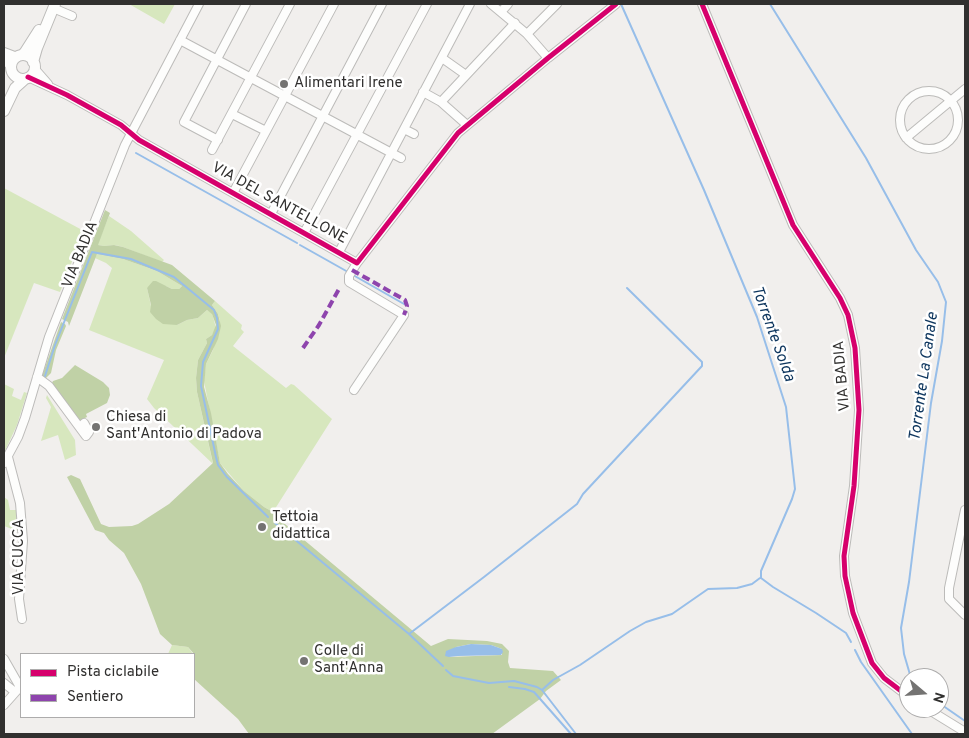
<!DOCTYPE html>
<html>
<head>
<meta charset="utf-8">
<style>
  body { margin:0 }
  #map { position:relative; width:969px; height:738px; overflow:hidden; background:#f1efed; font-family:Overpass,sans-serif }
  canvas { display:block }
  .frame { position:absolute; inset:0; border:5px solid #31302f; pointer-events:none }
  .legend { position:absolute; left:20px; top:653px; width:175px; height:65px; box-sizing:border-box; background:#fff; border:1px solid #adacac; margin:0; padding:6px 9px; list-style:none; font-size:15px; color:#31302f }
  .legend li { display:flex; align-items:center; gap:10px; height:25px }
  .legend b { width:25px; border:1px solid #adacac }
  .north { position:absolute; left:899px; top:668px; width:50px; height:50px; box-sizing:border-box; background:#fff; border:1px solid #adacac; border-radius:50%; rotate:108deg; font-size:14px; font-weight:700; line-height:20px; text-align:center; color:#31302f }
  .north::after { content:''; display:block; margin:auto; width:18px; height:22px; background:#747372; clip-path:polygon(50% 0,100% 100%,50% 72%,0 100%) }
</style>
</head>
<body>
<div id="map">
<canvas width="969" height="738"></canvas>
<div class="frame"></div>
<ul class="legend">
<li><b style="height:6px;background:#d6006c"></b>Pista ciclabile</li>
<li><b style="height:6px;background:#8e44ad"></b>Sentiero</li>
</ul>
<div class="north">N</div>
</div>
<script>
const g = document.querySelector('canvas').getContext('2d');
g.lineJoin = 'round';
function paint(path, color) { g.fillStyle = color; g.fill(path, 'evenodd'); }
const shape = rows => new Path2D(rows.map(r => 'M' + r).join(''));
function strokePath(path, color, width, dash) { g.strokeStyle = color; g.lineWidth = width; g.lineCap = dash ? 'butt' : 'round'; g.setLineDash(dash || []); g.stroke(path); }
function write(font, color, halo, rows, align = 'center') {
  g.font = font + ' Overpass,sans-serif'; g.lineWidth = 5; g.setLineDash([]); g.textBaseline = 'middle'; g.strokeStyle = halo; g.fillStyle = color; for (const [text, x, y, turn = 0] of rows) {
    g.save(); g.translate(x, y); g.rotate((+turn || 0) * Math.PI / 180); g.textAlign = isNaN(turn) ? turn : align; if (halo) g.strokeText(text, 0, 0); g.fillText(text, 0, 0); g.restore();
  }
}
const green = shape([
  [129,4,175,4,164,24],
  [4,188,84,231,60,292,34,283,4,358],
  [109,216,131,231,164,260,162,262,123,247,115,245,104,246,97,245],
  [97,254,123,259,157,271,182,286,179,289,172,289,166,286,147,288,151,306,177,325,187,320,198,318,207,310,212,313,216,328,212,335,206,339,207,343,198,360,196,378,197,392,213,464,154,408,147,399,164,360,89,330,112,268,106,263,95,258],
  [215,301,242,325,241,329,244,332,233,346,286,388,291,384,294,385,332,419,273,512,264,507,244,491,220,463,204,381,206,364,213,350,220,321,218,314,212,305],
  [4,384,14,389,12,396,21,400,24,392,27,393,17,425,4,453],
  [47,395,75,440,76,455,65,460,58,435,41,441,51,407,46,398],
  [4,497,8,500,10,510,19,510,20,532,4,526],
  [172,645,188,647,193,654,168,654]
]);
const forest = shape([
  [105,210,110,213,98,245,104,246,114,245,123,247,172,265,215,301,212,305,218,314,221,326,218,339,206,364,204,387,211,413,220,463,228,474,244,491,264,507,273,512,279,519,431,646,448,639,487,641,502,644,509,651,508,662,510,668,553,671,561,680,546,691,540,699,492,734,249,734,238,719,194,679,194,654,188,647,172,645,160,634,141,584,124,553,109,540,104,533,95,530,67,477,71,475,80,479,101,524,109,527,132,526,138,524,169,504,213,463,197,392,196,378,198,360,207,343,206,339,212,335,216,325,212,314,207,310,198,318,187,320,177,325,163,324,156,319,150,312,151,305,147,288,153,281,156,281,172,289,179,289,182,286,157,271,123,259,97,254,69,326,68,322,62,319],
  [471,644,491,645,502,649,502,655,449,657,456,647],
  [61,322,65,324,66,326,56,350,51,373,45,379,42,376],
  [75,365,103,382,109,388,110,395,107,403,86,414,87,417,76,422,50,387,53,381,62,378]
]);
const water = shape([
  [471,644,491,645,502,649,503,652,501,655,458,656,449,657,445,656,446,651,456,647]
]);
const stream = shape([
  [621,4,704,190,757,317,786,407,795,489,792,499,761,571,761,578,773,587,816,613,846,633,851,642],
  [770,4,866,158,916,250,938,282,946,302,942,341,931,403,909,582,901,628,904,654,911,678],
  [136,153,297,243],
  [300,245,348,272],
  [92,252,131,259,174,277,214,310,217,318,218,329,203,362,201,386,216,457,218,465,226,476,268,517],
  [353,275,404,304],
  [45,376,55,345,92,252],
  [275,523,409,634,443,666],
  [409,634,484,577,577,504,583,494,702,366,702,362,627,288],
  [855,650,861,662,912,734],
  [446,670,453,676,489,683,514,681,537,687,542,690,576,734],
  [509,687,525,689,534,692,571,734],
  [542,690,553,680,580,665,630,631,646,622,672,614,708,589,737,588,752,584,760,578],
  [939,703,965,721]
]);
const minor = shape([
  [491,4,527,34,548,58],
  [702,4,793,225,840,298,848,315,855,348,859,410,854,486,844,556,845,576,853,613,872,663,884,678,909,697],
  [53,8,72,16],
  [501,12,508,4],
  [527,34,557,4],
  [180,40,401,158],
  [4,52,17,57],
  [442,58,466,75],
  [4,59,11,67],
  [34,68,48,84],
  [28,77,67,95,121,125,139,140,357,263,458,133,548,58,616,4],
  '900 120a29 29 0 1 1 58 0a29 29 0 1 1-58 0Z',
  [423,92,441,102,467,125],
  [441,102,515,23],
  [232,114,266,131],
  [404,129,414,134],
  [906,138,965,89],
  [218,140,184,122,246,4],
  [212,150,290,4],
  [233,193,334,4],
  [271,214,382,4],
  [304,233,427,4],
  [339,252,470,4],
  [37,377,49,386,86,436,89,432,84,423],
  [354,390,404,315,349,282,349,276,357,263],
  [8,457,20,503,23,541,19,599,22,619],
  [4,463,18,437,25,418,49,337,125,145,199,4],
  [965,510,949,588,949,599,965,615],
  [4,659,20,687,21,686],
  [4,683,15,692],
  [4,705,20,687],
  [926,708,965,732]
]);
const major = shape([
  [22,55,25,52,39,30],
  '11 67a12 12 0 1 1 24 0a12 12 0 1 1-24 0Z',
  [33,62,37,48,55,4],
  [4,111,15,88,25,79]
]);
const quiet = shape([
  [352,270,405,300,407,306,404,315],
  [303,348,319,325,339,289]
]);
const cycleway = shape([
  [702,4,793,225,840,298,848,315,855,348,859,410,854,486,844,556,845,576,853,613,872,663,884,678,909,697],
  [28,77,67,95,121,125,139,140,357,263,458,133,548,58,616,4]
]);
const markers = [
  [284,84,5,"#747372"],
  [96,427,5,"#747372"],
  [262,527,5,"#747372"],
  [304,661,5,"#747372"]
];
const poiNames = [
  ["Alimentari Irene",294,84],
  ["Chiesa di",106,418],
  ["Sant'Antonio di Padova",106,435],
  ["Tettoia",272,518],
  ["didattica",272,535],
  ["Colle di",314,652],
  ["Sant'Anna",314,669]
];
const streetNames = [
  ["VIA DEL SANTELLONE",279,204,29],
  ["VIA BADIA",81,255,-68],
  ["VIA BADIA",843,376,-95],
  ["VIA CUCCA",20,557,-90]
];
const waterNames = [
  ["Torrente Solda",772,334,70],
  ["Torrente La Canale",925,377,-82]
];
paint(green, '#d7e7be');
paint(forest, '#c0d1a6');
paint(water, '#97bee9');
strokePath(stream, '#97bee9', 2);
strokePath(minor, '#bcbbb9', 10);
strokePath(major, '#bcbbb9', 12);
strokePath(minor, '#fdfdfc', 8);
strokePath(major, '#fdfdfc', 10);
strokePath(quiet, '#8e44ad', 4, [8, 4]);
strokePath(cycleway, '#d6006c', 5);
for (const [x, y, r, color] of markers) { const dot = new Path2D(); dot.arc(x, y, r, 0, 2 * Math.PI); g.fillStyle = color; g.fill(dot); strokePath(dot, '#fff', 2); }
write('15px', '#31302f', '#fff', poiNames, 'left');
write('15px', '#31302f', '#fff', streetNames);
write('italic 16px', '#0e365e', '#fff', waterNames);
</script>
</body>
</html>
